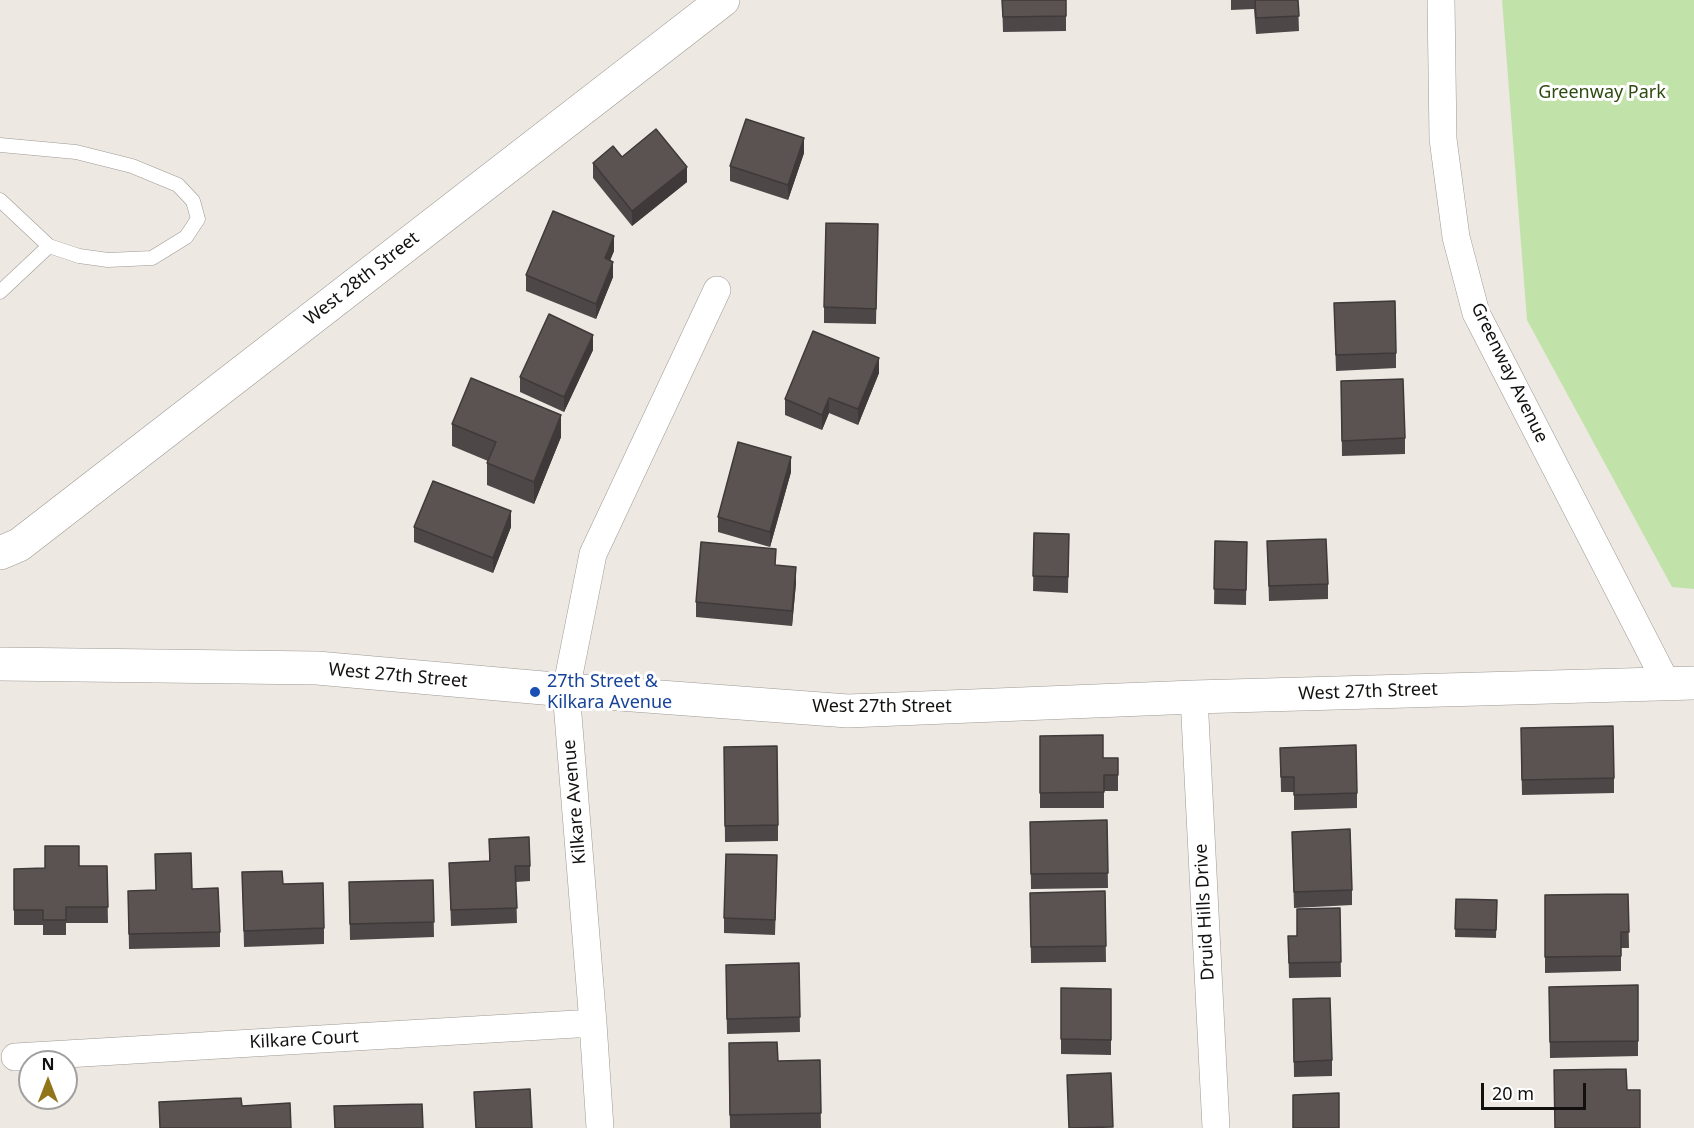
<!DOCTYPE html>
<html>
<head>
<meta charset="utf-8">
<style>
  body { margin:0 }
  #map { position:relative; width:1694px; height:1128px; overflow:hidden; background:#ede8e2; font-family:"Noto Sans",sans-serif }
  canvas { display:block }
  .north { position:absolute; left:18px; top:1050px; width:60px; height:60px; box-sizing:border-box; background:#fff; border:2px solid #a1a09f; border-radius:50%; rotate:0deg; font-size:16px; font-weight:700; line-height:24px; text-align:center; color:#13110f }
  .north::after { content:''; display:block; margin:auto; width:21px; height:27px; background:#91751b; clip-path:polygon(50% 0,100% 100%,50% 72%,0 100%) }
  .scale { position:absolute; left:1481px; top:1083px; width:105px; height:27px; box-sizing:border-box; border:3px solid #13110f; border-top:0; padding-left:8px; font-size:18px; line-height:21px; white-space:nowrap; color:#13110f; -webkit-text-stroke:4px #fff; paint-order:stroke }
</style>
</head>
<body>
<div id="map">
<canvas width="1694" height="1128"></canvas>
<div class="north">N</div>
<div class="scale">20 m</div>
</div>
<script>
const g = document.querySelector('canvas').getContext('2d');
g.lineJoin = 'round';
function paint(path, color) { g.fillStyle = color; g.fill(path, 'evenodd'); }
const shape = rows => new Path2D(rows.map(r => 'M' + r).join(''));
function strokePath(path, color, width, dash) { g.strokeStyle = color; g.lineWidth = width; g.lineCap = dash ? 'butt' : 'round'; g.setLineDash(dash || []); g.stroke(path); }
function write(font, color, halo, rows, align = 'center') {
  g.font = font + ' "Noto Sans",sans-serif'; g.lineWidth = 6; g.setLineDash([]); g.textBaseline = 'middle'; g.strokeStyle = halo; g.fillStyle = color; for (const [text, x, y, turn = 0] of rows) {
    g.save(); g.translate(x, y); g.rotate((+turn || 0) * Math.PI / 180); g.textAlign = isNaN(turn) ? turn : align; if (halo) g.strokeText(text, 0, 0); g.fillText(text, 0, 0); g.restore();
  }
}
const green = shape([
  [1502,0,1694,0,1694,589,1672,587,1527,320]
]);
const lane = shape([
  [0,145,76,152,132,166,178,185,193,201,198,219,186,237,152,258,108,260,79,256,49,246,0,292],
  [0,200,49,246]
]);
const street = shape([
  [1441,0,1443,139,1456,237,1476,313,1667,684],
  [1194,697,1216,1128],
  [15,1057,593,1023],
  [600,1128,593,1023,566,690,593,554,717,290]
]);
const secondary = shape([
  [0,553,19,545,723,0],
  [0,664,317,668,566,690,848,711,1194,697,1694,683]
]);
const wall = shape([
  [1002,0,1066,0,1066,31,1003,32],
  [1231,0,1298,0,1299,31,1256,34,1254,9,1231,10],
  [804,153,788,200,730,181,730,166],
  [593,163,687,182,632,226,593,178],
  [878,224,876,324,824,323,824,307],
  [614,251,610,260,613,277,596,319,526,291,526,275],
  [1334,303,1396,353,1396,368,1336,371],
  [593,350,564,412,520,392,520,377],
  [879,373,858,425,829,413,822,430,785,415,785,399],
  [1341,381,1405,438,1405,454,1342,456],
  [452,424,561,437,534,504,487,485,487,463,488,461,452,446],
  [791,472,770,547,718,532,718,517],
  [414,527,511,527,493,573,414,542],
  [1034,533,1069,534,1068,593,1033,591],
  [1215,541,1247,542,1246,605,1214,604],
  [1267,541,1328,584,1328,599,1269,601],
  [776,565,796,583,792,626,696,617,696,602],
  [1040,736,1103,758,1118,775,1118,791,1104,791,1104,808,1040,808],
  [1521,744,1614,778,1614,793,1522,795],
  [724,747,778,825,778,841,725,842],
  [1280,748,1357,793,1357,808,1294,810,1294,792,1281,792],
  [1107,820,1108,888,1031,889,1030,822],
  [1292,832,1352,890,1352,905,1294,908],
  [489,839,530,866,530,881,516,882,517,923,451,926,449,863,489,861],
  [79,866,107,866,108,923,66,923,66,935,43,935,43,925,14,925,14,869,45,868],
  [777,871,775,935,724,933,724,918],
  [242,872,283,884,324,928,324,944,244,947],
  [433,880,434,937,350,940,349,882],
  [192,889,220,932,220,947,129,949,128,891],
  [1105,891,1106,962,1031,963,1030,893],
  [1628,894,1629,948,1621,948,1621,971,1545,973,1545,895],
  [1456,899,1497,900,1496,938,1455,937],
  [1340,908,1341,977,1289,978,1288,936,1297,936],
  [799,963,800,1032,727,1034,726,980],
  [1638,985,1638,1056,1550,1058,1549,987],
  [1061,988,1111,989,1111,1055,1061,1054],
  [1293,999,1332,1060,1332,1076,1294,1077],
  [820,1060,821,1128,730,1128,729,1065,778,1061]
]);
const shadedWall = shape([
  [804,138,804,153,788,200,788,185],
  [687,167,687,182,632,226,632,211],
  [614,236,614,251,605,273,605,258],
  [613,262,613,277,596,319,596,304],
  [593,335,593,350,564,412,564,397],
  [879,358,879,373,858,425,858,409],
  [829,398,829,413,822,430,822,415],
  [561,415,561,437,534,504,534,482],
  [791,457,791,472,770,547,770,532],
  [511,511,511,527,493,573,493,558],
  [796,567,796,583,792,626,792,611]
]);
const building = shape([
  [1002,0,1066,0,1066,16,1003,17,1002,0],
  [1255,0,1298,0,1299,16,1256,18,1255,0],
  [746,119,804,138,788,185,730,166,746,119],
  [656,129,687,167,632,211,593,163,613,146,622,157,656,129],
  [553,211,614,236,605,258,613,262,596,304,526,275,553,211],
  [826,223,878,224,876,309,824,307,826,223],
  [1395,301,1396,353,1336,355,1334,303,1395,301],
  [549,314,593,335,564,397,520,377,549,314],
  [813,331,879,358,858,409,829,398,822,415,785,399,813,331],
  [471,378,561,415,534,482,487,463,496,442,452,424,471,378],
  [1403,379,1405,438,1342,441,1341,381,1403,379],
  [738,442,791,457,770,532,718,517,738,442],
  [433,481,511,511,493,558,414,527,433,481],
  [1034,533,1069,534,1068,577,1033,576,1034,533],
  [1326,539,1328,584,1269,586,1267,541,1326,539],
  [1215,541,1247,542,1246,590,1214,589,1215,541],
  [701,542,776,549,775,565,796,567,792,611,696,602,701,542],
  [1613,726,1614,778,1522,780,1521,728,1613,726],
  [1103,735,1103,758,1118,758,1118,775,1104,775,1104,792,1040,793,1040,736,1103,735],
  [1356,745,1357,793,1294,795,1294,777,1281,777,1280,748,1356,745],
  [777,746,778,825,725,826,724,747,777,746],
  [1107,820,1108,873,1031,874,1030,822,1107,820],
  [1350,829,1352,890,1294,892,1292,832,1350,829],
  [529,837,530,866,515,866,517,908,451,910,449,863,490,861,489,839,529,837],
  [45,846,79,846,79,866,107,866,108,907,66,907,66,920,43,920,43,910,14,910,14,869,45,868,45,846],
  [191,853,192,889,218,888,220,932,129,934,128,891,156,890,155,854,191,853],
  [726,854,777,855,775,920,724,918,726,854],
  [282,871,283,884,323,883,324,928,244,931,242,872,282,871],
  [433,880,434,922,350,924,349,882,433,880],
  [1105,891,1106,946,1031,947,1030,893,1105,891],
  [1628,894,1629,932,1621,932,1621,956,1545,957,1545,895,1628,894],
  [1456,899,1497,900,1496,930,1455,929,1456,899],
  [1340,908,1341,962,1289,963,1288,936,1297,936,1297,909,1340,908],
  [799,963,800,1017,727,1019,726,965,799,963],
  [1638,985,1638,1041,1550,1042,1549,987,1638,985],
  [1061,988,1111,989,1111,1040,1061,1039,1061,988],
  [1330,998,1332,1060,1294,1062,1293,999,1330,998],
  [777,1042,778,1061,820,1060,821,1113,730,1115,729,1043,777,1042],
  [1626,1069,1627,1090,1640,1090,1640,1128,1555,1128,1554,1070,1626,1069],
  [1111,1073,1113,1127,1069,1128,1067,1075,1111,1073],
  [530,1089,532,1128,476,1128,474,1092,530,1089],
  [1339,1093,1339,1128,1293,1128,1293,1095,1339,1093],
  [241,1098,242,1106,290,1103,291,1128,160,1128,159,1102,241,1098],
  [422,1104,423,1128,335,1128,334,1106,422,1104]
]);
const markers = [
  [535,692,6,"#1a4fb4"]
];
const parkNames = [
  ["Greenway Park",1602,93]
];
const streetNames = [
  ["West 28th Street",362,279,-38],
  ["Greenway Avenue",1509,373,64],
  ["West 27th Street",398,676,5],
  ["West 27th Street",1368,692,-2],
  ["West 27th Street",882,707],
  ["Kilkare Avenue",575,802,-95],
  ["Druid Hills Drive",1205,912,-93],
  ["Kilkare Court",304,1040,-3]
];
const transitNames = [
  ["27th Street &",547,682],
  ["Kilkara Avenue",547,703]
];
paint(green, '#c1e2a9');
strokePath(lane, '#9d9993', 15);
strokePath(street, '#9d9993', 28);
strokePath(secondary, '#9d9993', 34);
strokePath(lane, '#fff', 14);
strokePath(street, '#fff', 27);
strokePath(secondary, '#fff', 33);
paint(wall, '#4d4747');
paint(shadedWall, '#3f3a39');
paint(building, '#5a5352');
strokePath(building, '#3f3a39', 1.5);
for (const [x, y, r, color] of markers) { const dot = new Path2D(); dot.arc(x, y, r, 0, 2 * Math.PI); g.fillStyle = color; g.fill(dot); strokePath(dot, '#fff', 2); }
write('18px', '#2e4b10', '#fff', parkNames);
write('18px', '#13110f', '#fff', streetNames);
write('18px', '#164399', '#fff', transitNames, 'left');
</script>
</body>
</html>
